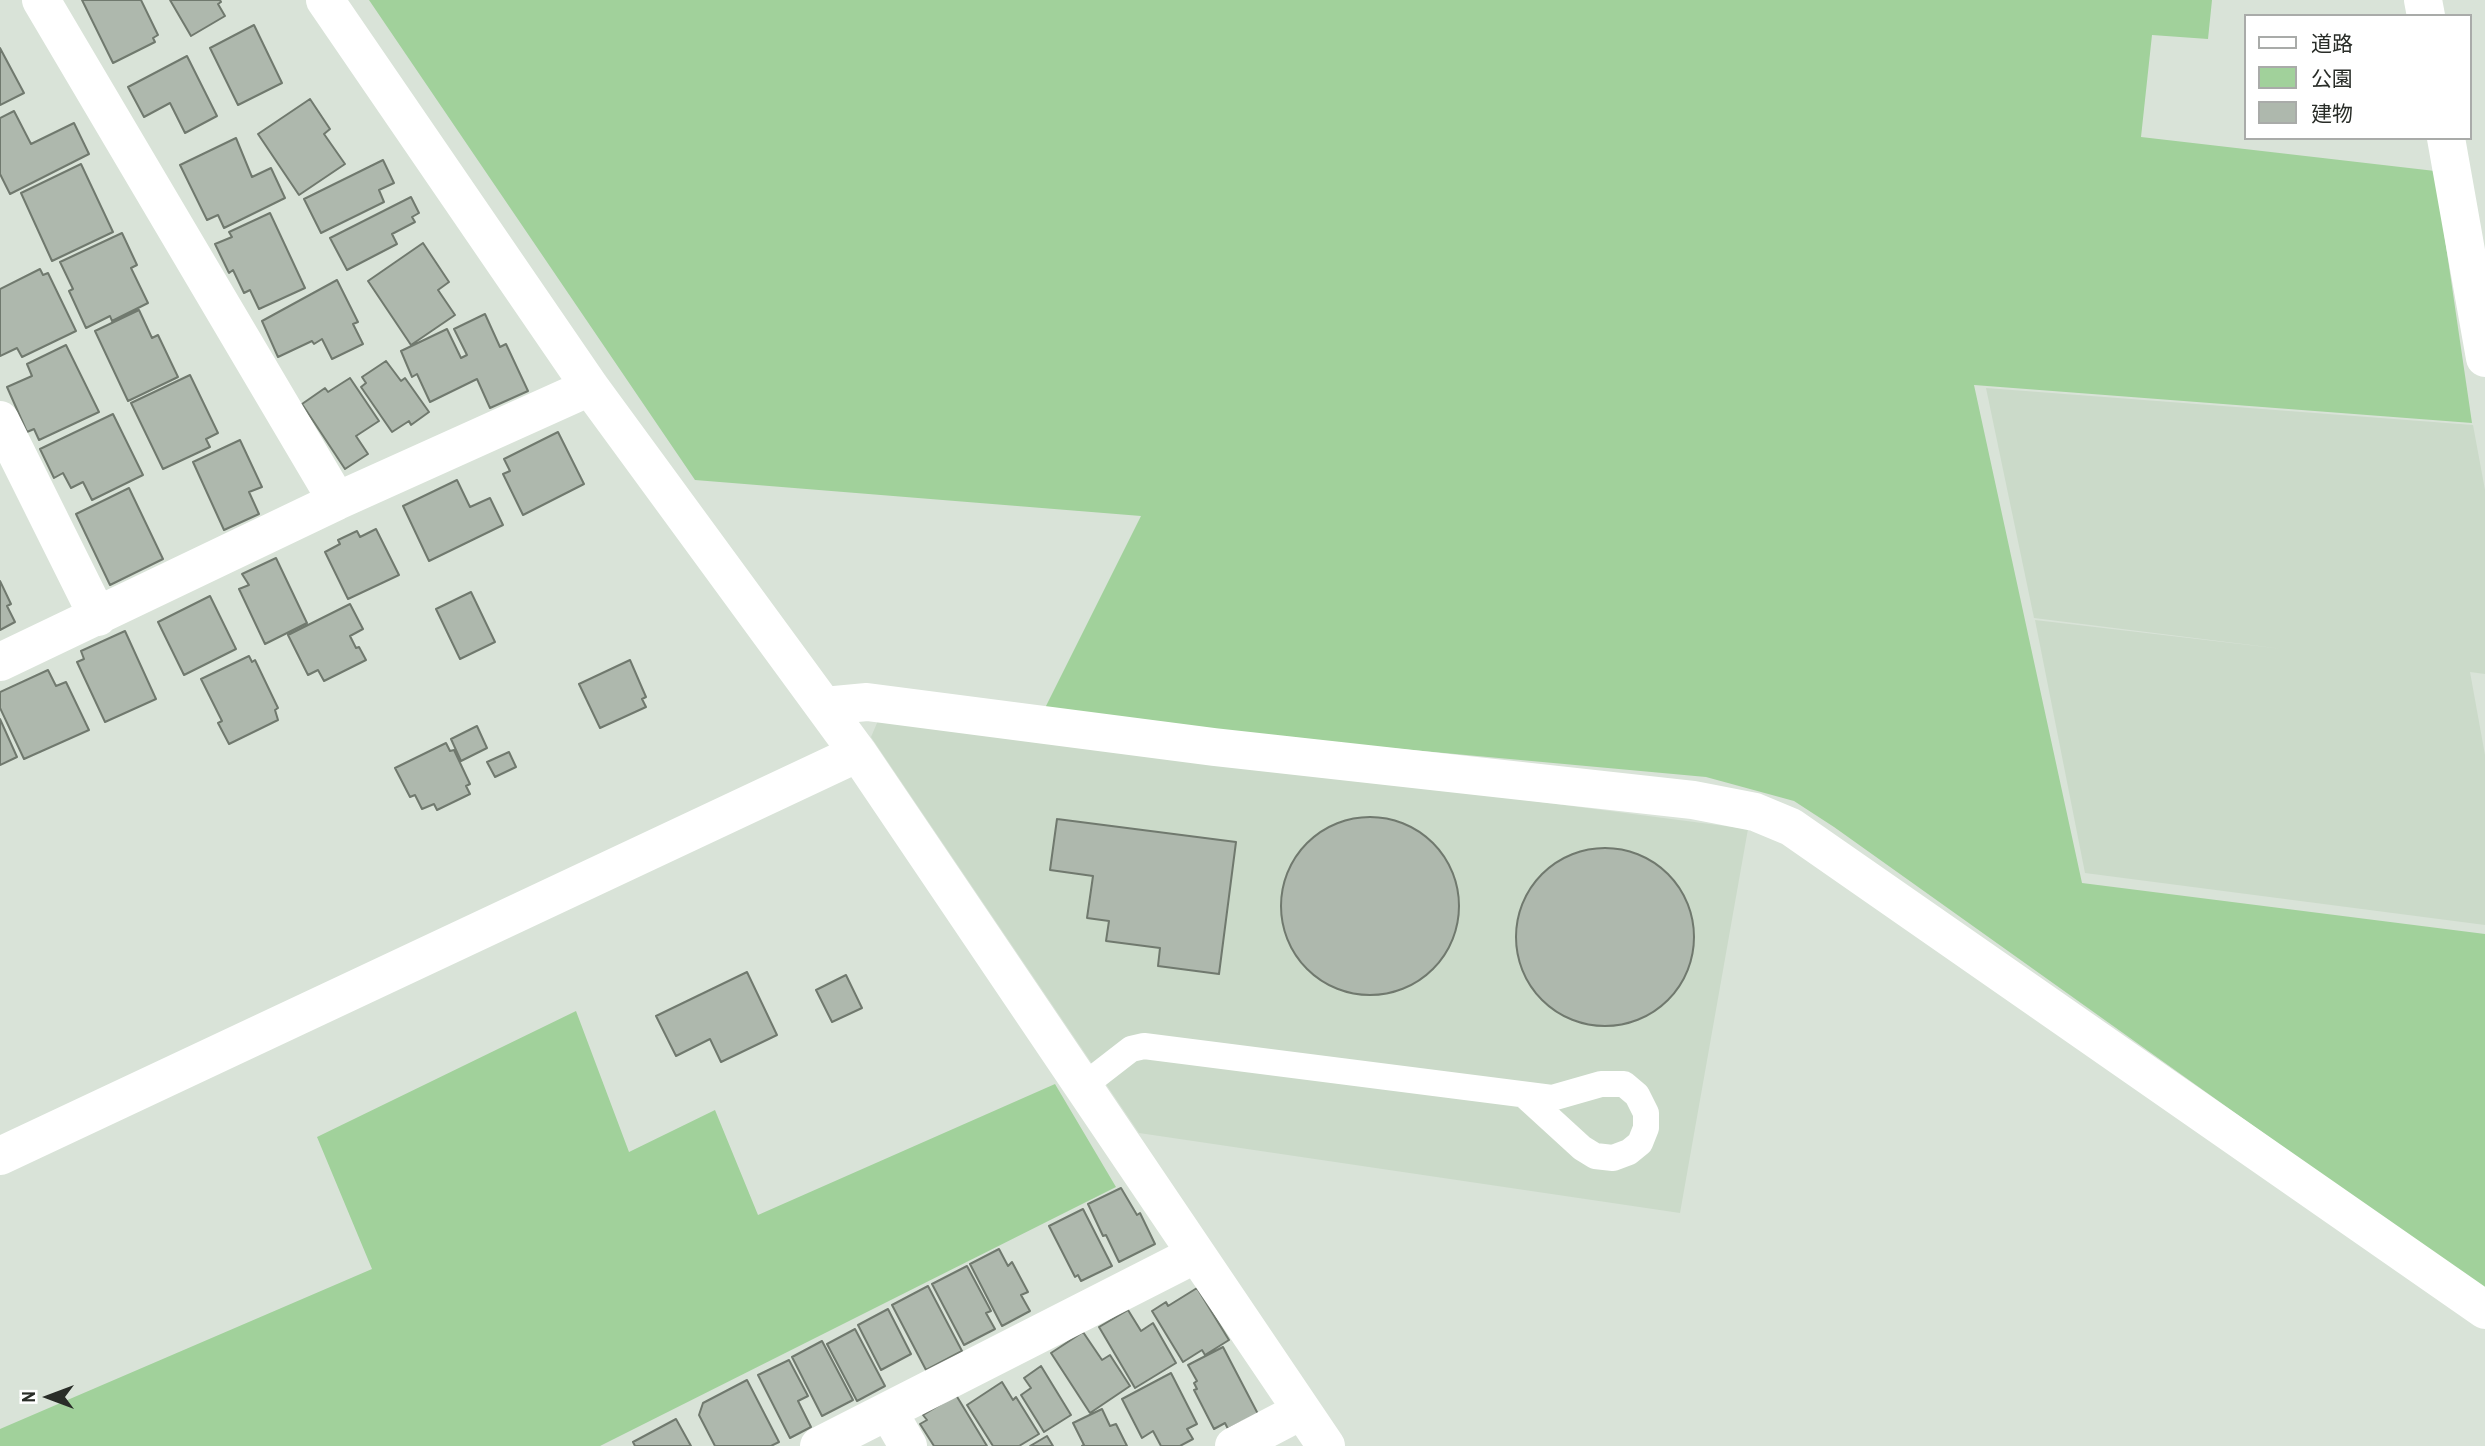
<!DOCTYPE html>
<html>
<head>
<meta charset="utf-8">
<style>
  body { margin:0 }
  #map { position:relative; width:2485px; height:1446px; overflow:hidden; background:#d9e3d8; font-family:"Archivo Narrow","Noto Sans JP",sans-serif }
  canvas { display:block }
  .legend { position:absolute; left:2244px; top:14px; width:228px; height:126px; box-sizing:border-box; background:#fff; border:2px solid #a9aba9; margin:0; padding:9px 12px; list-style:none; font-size:21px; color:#292d28 }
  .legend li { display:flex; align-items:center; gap:14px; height:35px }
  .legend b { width:35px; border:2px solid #a9aba9 }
  .north { position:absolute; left:14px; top:1362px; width:70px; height:70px; -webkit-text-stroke:5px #fff; paint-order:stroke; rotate:270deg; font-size:19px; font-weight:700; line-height:28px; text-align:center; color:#292d28 }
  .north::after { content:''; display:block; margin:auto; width:24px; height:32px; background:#292d28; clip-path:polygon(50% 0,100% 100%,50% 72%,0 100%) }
</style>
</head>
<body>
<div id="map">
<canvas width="2485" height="1446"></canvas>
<ul class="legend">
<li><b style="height:9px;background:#fff"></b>道路</li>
<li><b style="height:19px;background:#a1d19b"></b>公園</li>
<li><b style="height:19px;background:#aeb8ad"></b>建物</li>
</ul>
<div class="north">N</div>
</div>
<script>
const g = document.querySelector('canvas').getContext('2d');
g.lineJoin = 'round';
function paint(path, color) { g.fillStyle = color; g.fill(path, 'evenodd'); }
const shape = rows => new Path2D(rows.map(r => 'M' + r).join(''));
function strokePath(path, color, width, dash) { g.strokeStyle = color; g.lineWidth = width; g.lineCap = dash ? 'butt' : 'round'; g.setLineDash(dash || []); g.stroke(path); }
const built = shape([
  [1986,388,2473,425,2485,490,2485,674,2470,672,2485,755,2485,925,2085,873,2035,620,2283,649,2034,618],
  [880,716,1748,829,1680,1213,1139,1133,871,737]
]);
const green = shape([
  [369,0,2212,0,2208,39,2152,35,2141,137,2435,171,2472,423,1974,385,2082,883,2485,934,2485,1291,1834,827,1794,801,1706,777,1041,716,1141,516,695,480],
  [576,1011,629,1152,715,1110,758,1215,1055,1084,1116,1187,600,1446,0,1446,0,1429,372,1269,317,1137]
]);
const building = shape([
  [82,0,141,0,158,35,153,38,155,42,113,63,82,0],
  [170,0,220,0,221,2,218,4,225,16,191,36,170,0],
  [254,25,282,83,238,105,210,48,254,25],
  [0,48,24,93,0,105,0,48],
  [187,56,217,116,185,133,170,103,144,117,128,87,187,56],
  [310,99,330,129,324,134,345,164,299,195,258,134,310,99],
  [14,111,31,144,74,123,89,154,10,194,0,174,0,118,14,111],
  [236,138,252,177,271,168,285,198,224,228,218,215,207,220,180,165,236,138],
  [383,160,394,183,379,190,384,202,321,233,304,199,383,160],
  [81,164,113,232,52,261,21,193,81,164],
  [411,197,419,213,412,217,415,222,392,234,397,244,347,270,330,238,411,197],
  [270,213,305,288,259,309,250,290,244,293,233,270,229,273,215,244,232,237,229,232,270,213],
  [122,233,137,265,131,268,148,303,112,321,110,316,86,328,69,291,73,289,60,262,122,233],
  [423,243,449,282,438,290,455,315,411,345,368,281,423,243],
  [40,269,43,275,48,273,76,331,22,357,17,348,0,356,0,289,40,269],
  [337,280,358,322,353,324,363,344,332,359,322,339,314,344,312,341,278,357,262,321,337,280],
  [139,310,152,338,158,335,178,377,128,401,95,331,139,310],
  [485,314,500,347,506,344,528,391,490,408,477,379,430,402,417,374,412,377,401,351,447,329,461,358,467,355,454,329,485,314],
  [66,345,99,412,39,440,34,429,27,432,7,387,32,376,27,364,66,345],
  [386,361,401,381,405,378,429,412,411,425,409,421,392,432,361,387,366,383,362,377,386,361],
  [190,375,218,433,206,439,210,447,163,469,131,403,190,375],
  [350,378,379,421,356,436,368,454,345,469,302,404,325,388,328,392,350,378],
  [113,414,143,475,92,500,83,482,71,488,63,473,54,478,40,449,113,414],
  [558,432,584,484,523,515,503,474,510,471,504,459,558,432],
  [240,440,262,487,249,492,259,514,224,530,193,462,240,440],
  [457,480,470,507,490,498,503,525,429,561,403,506,457,480],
  [129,488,163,559,110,585,76,514,129,488],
  [376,529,399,575,348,599,325,552,340,544,338,540,357,531,360,537,376,529],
  [276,558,307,623,265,644,239,589,249,585,242,574,276,558],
  [0,581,11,604,7,606,15,622,0,630,0,581],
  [471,592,495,642,460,659,436,609,471,592],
  [210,596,236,649,184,675,158,622,210,596],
  [350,604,363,629,350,636,356,648,359,647,366,660,324,681,318,670,308,675,288,635,350,604],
  [125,631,156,699,105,722,77,662,84,659,81,651,125,631],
  [249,656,252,662,255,660,278,708,275,710,278,720,229,744,218,723,222,721,201,679,249,656],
  [630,660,646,697,642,699,646,707,600,728,579,684,630,660],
  [48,670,56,686,66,682,89,730,24,759,0,708,0,692,48,670],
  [0,719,17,757,0,765,0,719],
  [477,726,487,748,461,761,451,739,477,726],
  [446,743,450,751,454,750,470,784,466,786,470,794,437,810,434,804,422,809,415,795,410,797,395,768,446,743],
  [509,752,516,767,495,777,487,762,509,752],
  '1281 906a89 89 0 1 1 178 0a89 89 0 1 1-178 0Z',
  [1057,819,1236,842,1219,974,1158,966,1160,948,1106,941,1109,921,1087,918,1093,876,1050,870,1057,819],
  '1516 937a89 89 0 1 1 178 0a89 89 0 1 1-178 0Z',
  [747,972,777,1035,721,1062,710,1039,676,1056,656,1016,747,972],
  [846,975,862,1008,832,1022,816,990,846,975],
  [1121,1188,1137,1215,1140,1213,1155,1244,1119,1262,1106,1235,1103,1236,1088,1204,1121,1188],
  [1083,1209,1112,1266,1081,1281,1078,1275,1075,1277,1049,1226,1083,1209],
  [999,1249,1008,1266,1012,1262,1028,1292,1021,1295,1030,1311,1002,1326,970,1264,999,1249],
  [967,1266,991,1311,986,1313,995,1329,964,1345,932,1284,967,1266],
  [928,1286,962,1351,926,1370,892,1305,928,1286],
  [1197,1288,1229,1340,1205,1355,1202,1350,1183,1362,1152,1311,1166,1302,1168,1306,1197,1288],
  [888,1309,911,1354,881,1370,858,1325,888,1309],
  [1128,1310,1141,1331,1153,1323,1176,1363,1135,1388,1099,1327,1128,1310],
  [855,1329,885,1386,857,1401,827,1344,855,1329],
  [1083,1332,1102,1360,1110,1355,1130,1386,1090,1413,1051,1353,1083,1332],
  [822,1341,853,1400,822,1416,792,1357,822,1341],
  [1223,1347,1258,1414,1228,1429,1225,1423,1214,1429,1194,1390,1197,1389,1194,1383,1197,1381,1188,1365,1223,1347],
  [789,1360,808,1396,798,1401,811,1427,790,1438,758,1375,789,1360],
  [1041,1366,1071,1415,1044,1432,1021,1395,1031,1388,1024,1378,1041,1366],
  [1171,1373,1197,1424,1187,1429,1193,1439,1180,1446,1161,1446,1153,1431,1142,1438,1122,1399,1171,1373],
  [747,1380,779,1442,771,1446,715,1446,699,1415,703,1403,747,1380],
  [1002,1382,1013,1400,1016,1397,1039,1434,1019,1446,993,1446,967,1405,1002,1382],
  [956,1395,987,1446,934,1446,920,1424,927,1420,923,1415,956,1395],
  [1102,1409,1110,1426,1116,1424,1127,1446,1082,1446,1084,1445,1073,1423,1102,1409],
  [676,1419,691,1446,635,1446,633,1442,676,1419],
  [1047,1436,1053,1446,1030,1446,1047,1436]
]);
const service = shape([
  [1082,1087,1131,1049,1144,1046,1552,1098,1601,1084,1624,1084,1637,1095,1646,1113,1646,1128,1640,1143,1629,1152,1613,1158,1595,1156,1582,1148,1524,1095]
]);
const minor = shape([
  [41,0,337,501],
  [325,0,590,387,858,753,1326,1446],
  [2423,0,2426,16],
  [2446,138,2485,358],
  [0,420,98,617],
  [0,662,337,501,590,387],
  [824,706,867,702,1214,747,1693,800,1755,812,1791,827,2485,1310],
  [0,1156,858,753],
  [888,1411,908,1446],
  [819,1446,1196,1254],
  [1234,1446,1301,1411]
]);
paint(built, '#cbdac9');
paint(green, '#a1d19b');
paint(building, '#aeb8ad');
strokePath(building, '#70796e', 2);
strokePath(service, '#fff', 26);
strokePath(minor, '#fff', 38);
</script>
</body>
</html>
